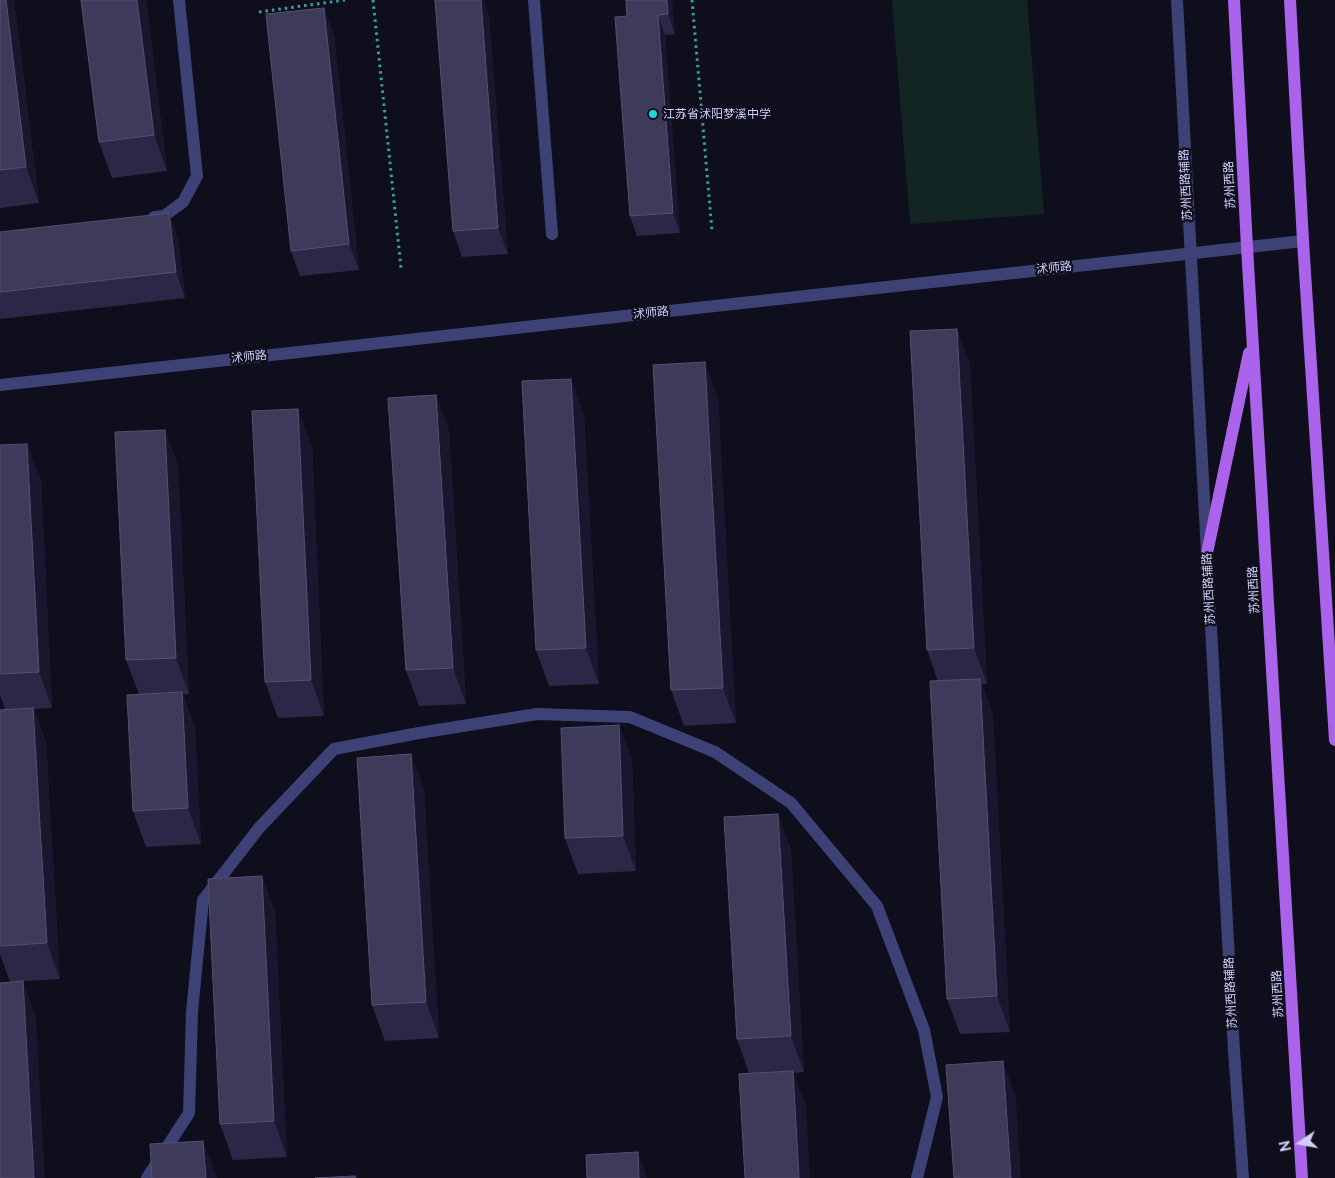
<!DOCTYPE html>
<html>
<head>
<meta charset="utf-8">
<style>
  body { margin:0 }
  #map { position:relative; width:1335px; height:1178px; overflow:hidden; background:#0f0e1c; font-family:Raleway,sans-serif }
  canvas { display:block }
  .north { position:absolute; left:1275px; top:1118px; width:50px; height:50px; -webkit-text-stroke:4px #0f0e1c; paint-order:stroke; rotate:258deg; font-size:14px; font-weight:700; line-height:20px; text-align:center; color:#cfcef9 }
  .north::after { content:''; display:block; margin:auto; width:18px; height:22px; background:#cfcef9; clip-path:polygon(50% 0,100% 100%,50% 72%,0 100%) }
</style>
</head>
<body>
<div id="map">
<canvas width="1335" height="1178"></canvas>
<div class="north">N</div>
</div>
<script>
const g = document.querySelector('canvas').getContext('2d');
g.lineJoin = 'round';
function paint(path, color) { g.fillStyle = color; g.fill(path, 'evenodd'); }
const shape = rows => new Path2D(rows.map(r => 'M' + r).join(''));
function strokePath(path, color, width, dash) { g.strokeStyle = color; g.lineWidth = width; g.lineCap = dash ? 'butt' : 'round'; g.setLineDash(dash || []); g.stroke(path); }
function write(font, color, halo, rows, align = 'center') {
  g.font = font + ' Raleway,"Noto Sans SC",sans-serif'; g.lineWidth = 4.5; g.setLineDash([]); g.textBaseline = 'middle'; g.strokeStyle = halo; g.fillStyle = color; for (const [text, x, y, turn = 0] of rows) {
    g.save(); g.translate(x, y); g.rotate((+turn || 0) * Math.PI / 180); g.textAlign = isNaN(turn) ? turn : align; if (halo) g.strokeText(text, 0, 0); g.fillText(text, 0, 0); g.restore();
  }
}
const green = shape([
  [892,0,1027,0,1044,214,910,224]
]);
const path = shape([
  [373,0,401,268],
  [692,0,712,231],
  [259,12,345,0]
]);
const minor = shape([
  [534,0,552,234],
  [1177,0,1234,1051,1243,1178],
  [154,217,164,216,183,202,197,176,179,0],
  [0,385,1303,241],
  [147,1178,189,1113,192,1012,203,900,259,828,334,749,419,733,537,714,630,717,715,752,791,803,877,906,924,1030,937,1097,917,1178]
]);
const major = shape([
  [1234,0,1247,247,1302,1178],
  [1290,0,1303,241,1335,740],
  [1207,553,1249,353]
]);
const wall = shape([
  [0,0,14,0,39,203,0,208],
  [81,0,146,0,167,171,112,178,99,142],
  [435,0,483,0,489,17,508,254,462,257,453,231],
  [626,0,672,0,675,34,665,35,680,233,637,236,630,216,627,16],
  [334,34,359,270,300,276,291,251],
  [0,232,178,238,185,298,0,319],
  [957,329,970,365,987,684,982,684,993,715,1010,1032,960,1034,947,999,938,681,927,650],
  [571,379,584,415,599,684,549,686,536,650],
  [436,395,449,431,466,704,419,706,406,670],
  [718,398,736,723,684,726,671,690],
  [165,430,178,466,189,694,183,694,195,728,201,844,146,847,133,811,139,694,126,660],
  [0,445,41,479,52,708,34,709,46,743,60,979,10,982,0,954,0,710,5,709,0,695],
  [312,445,324,716,278,718,265,682],
  [619,725,632,761,636,871,578,874,565,838],
  [411,754,424,790,439,1038,385,1041,372,1005],
  [778,814,791,850,804,1072,793,1073,806,1106,749,1073,737,1039],
  [262,876,275,912,287,1157,233,1160,220,1124]
]);
const shadedWall = shape([
  [6,0,14,0,39,203,26,167],
  [137,0,146,0,167,171,154,135],
  [481,0,483,0,489,17,508,254,498,228],
  [667,0,672,0,675,34,668,14],
  [324,8,334,34,359,270,349,244],
  [658,15,665,35,680,233,673,213],
  [169,213,178,238,185,298,176,272],
  [957,329,970,365,987,684,974,648],
  [705,362,718,398,736,723,723,688],
  [571,379,584,415,599,684,586,648],
  [436,395,449,431,466,704,453,668],
  [298,409,312,445,324,716,311,680],
  [165,430,178,466,189,694,176,658],
  [27,444,41,479,52,708,39,672],
  [980,679,993,715,1010,1032,997,996],
  [182,692,195,728,201,844,188,808],
  [33,708,46,743,60,979,47,943],
  [619,725,632,761,636,871,623,836],
  [411,754,424,790,439,1038,426,1002],
  [778,814,791,850,804,1072,791,1036],
  [262,876,275,912,287,1157,274,1121],
  [23,981,36,1017,45,1178,34,1178],
  [1003,1061,1016,1097,1021,1178,1011,1178],
  [793,1071,806,1106,810,1178,799,1178],
  [203,1141,217,1178,206,1178],
  [638,1152,647,1178,639,1178]
]);
const building = shape([
  [0,0,6,0,26,167,0,170,0,0],
  [81,0,137,0,154,135,99,142,81,0],
  [435,0,481,0,498,228,453,231,435,0],
  [626,0,667,0,668,14,658,15,673,213,630,216,615,17,627,16,626,0],
  [324,8,349,244,291,251,266,14,324,8],
  [169,213,176,272,0,292,0,232,169,213],
  [957,329,974,648,927,650,910,331,957,329],
  [705,362,723,688,671,690,653,365,705,362],
  [571,379,586,648,536,650,522,381,571,379],
  [436,395,453,668,406,670,388,398,436,395],
  [298,409,311,680,265,682,252,411,298,409],
  [165,430,176,658,126,660,115,432,165,430],
  [27,444,39,672,0,674,0,445,27,444],
  [980,679,997,996,947,999,930,681,980,679],
  [182,692,188,808,133,811,127,695,182,692],
  [33,708,47,943,0,946,0,710,33,708],
  [619,725,623,836,565,838,561,728,619,725],
  [411,754,426,1002,372,1005,357,758,411,754],
  [778,814,791,1036,737,1039,724,817,778,814],
  [262,876,274,1121,220,1124,208,879,262,876],
  [23,981,34,1178,0,1178,0,983,23,981],
  [1003,1061,1011,1178,954,1178,946,1065,1003,1061],
  [793,1071,799,1178,745,1178,739,1074,793,1071],
  [203,1141,206,1178,152,1178,150,1144,203,1141],
  [638,1152,639,1178,587,1178,586,1155,638,1152],
  [355,1176,356,1178,315,1178,355,1176]
]);
const markers = [
  [653,114,5,"#1bd7d9"]
];
const poiNames = [
  ["江苏省沭阳梦溪中学",663,114]
];
const streetNames = [
  ["苏州西路辅路",1186,185,-93],
  ["苏州西路",1230,185,-93],
  ["沭师路",1054,268,-6],
  ["沭师路",651,313,-6],
  ["沭师路",249,357,-6],
  ["苏州西路辅路",1209,589,-93],
  ["苏州西路",1254,590,-93],
  ["苏州西路辅路",1231,993,-93],
  ["苏州西路",1278,994,-93]
];
paint(green, '#122522');
strokePath(path, '#3ba191', 3, [2.5, 4]);
strokePath(minor, '#3e4175', 12);
strokePath(major, '#ac63ec', 12);
paint(wall, '#2b2847');
paint(shadedWall, '#19162e');
paint(building, '#3d3a5a');
strokePath(building, '#545173', 1);
for (const [x, y, r, color] of markers) { const dot = new Path2D(); dot.arc(x, y, r, 0, 2 * Math.PI); g.fillStyle = color; g.fill(dot); strokePath(dot, '#0f0e1c', 2); }
write('12px', '#cfcef9', '#0f0e1c', poiNames, 'left');
write('12px', '#cfcef9', '#0f0e1c', streetNames);
</script>
</body>
</html>
